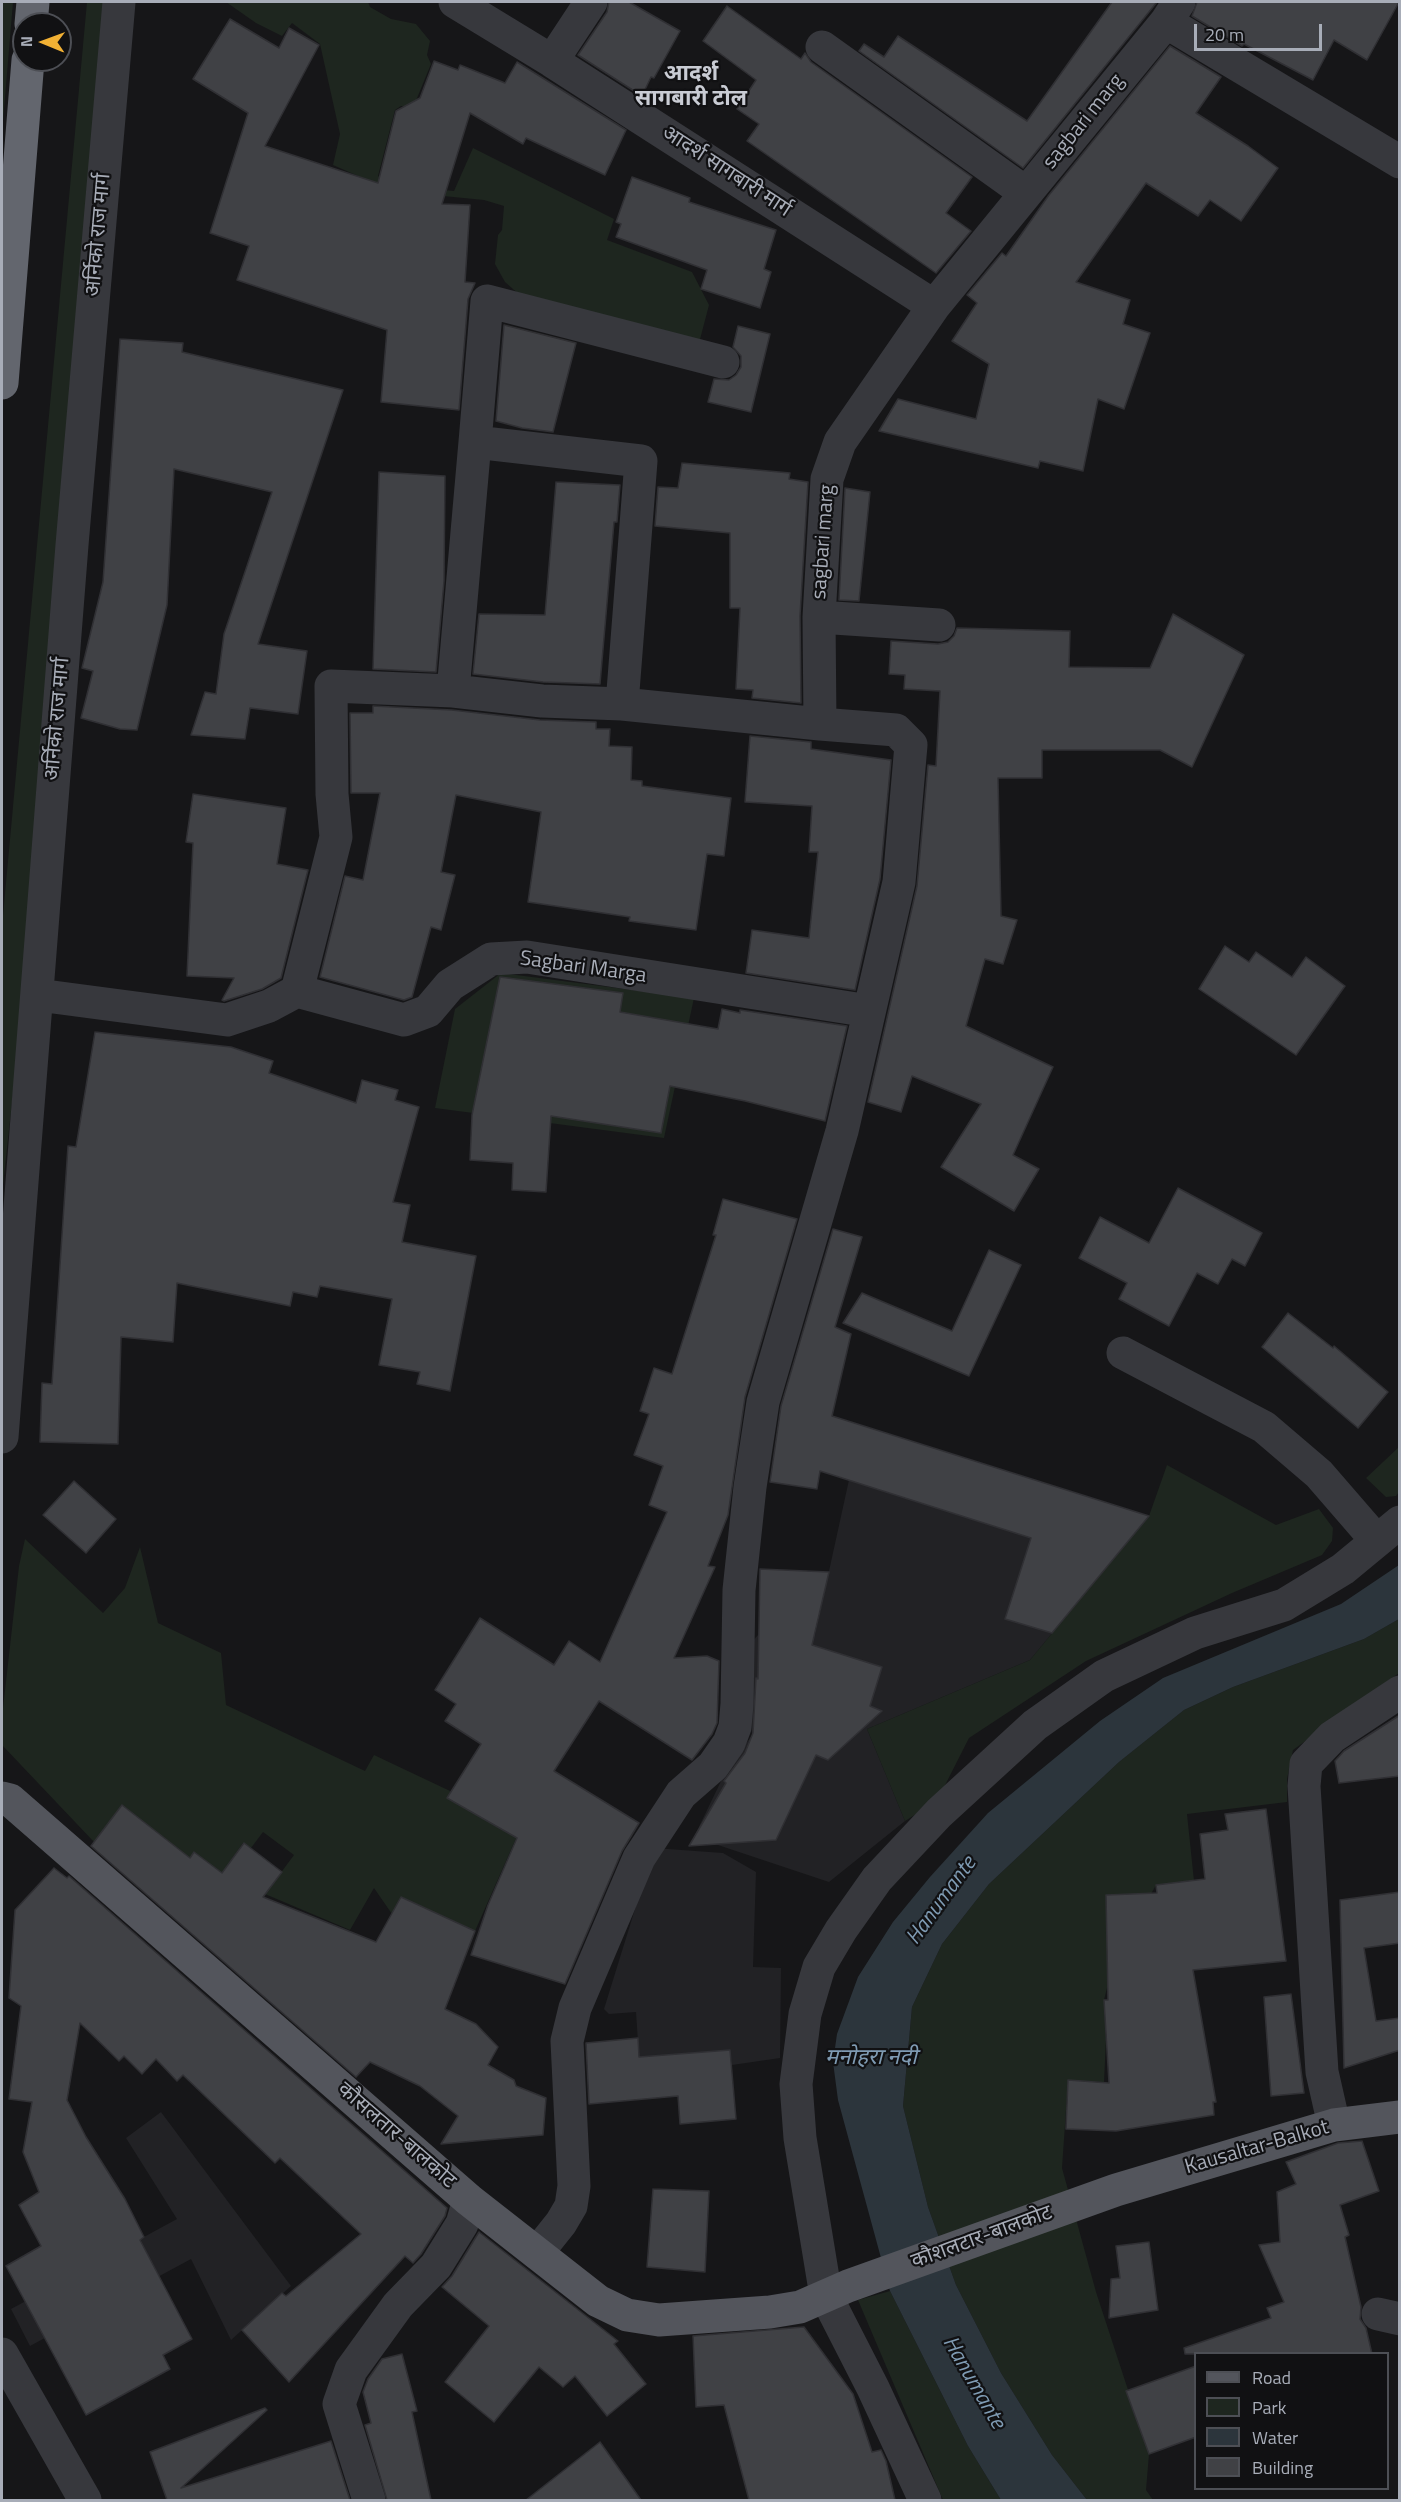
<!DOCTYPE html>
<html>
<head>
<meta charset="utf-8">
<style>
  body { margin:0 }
  #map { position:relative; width:1401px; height:2502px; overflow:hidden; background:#161618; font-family:"Titillium Web",sans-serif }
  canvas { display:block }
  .frame { position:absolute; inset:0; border:3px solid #a8adb8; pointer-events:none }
  .legend { position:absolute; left:1194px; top:2352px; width:195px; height:138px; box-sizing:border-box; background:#111113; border:2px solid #4d4f55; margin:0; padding:8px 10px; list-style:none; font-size:18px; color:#a8adb8 }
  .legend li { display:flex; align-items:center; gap:12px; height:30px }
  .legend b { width:30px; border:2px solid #4d4f55 }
  .north { position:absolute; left:12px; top:12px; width:60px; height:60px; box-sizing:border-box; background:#111113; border:2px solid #4d4f55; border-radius:50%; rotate:271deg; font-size:16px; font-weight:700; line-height:24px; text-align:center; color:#a8adb8 }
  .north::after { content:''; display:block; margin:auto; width:21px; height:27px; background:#f2b134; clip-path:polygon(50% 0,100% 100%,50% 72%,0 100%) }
  .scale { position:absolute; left:1194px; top:24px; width:128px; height:27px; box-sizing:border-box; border:3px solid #a8adb8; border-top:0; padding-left:8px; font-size:18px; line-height:21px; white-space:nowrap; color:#a8adb8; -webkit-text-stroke:4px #111113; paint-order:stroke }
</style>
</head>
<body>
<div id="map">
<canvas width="1401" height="2502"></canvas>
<div class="frame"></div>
<ul class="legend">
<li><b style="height:8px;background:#53555c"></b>Road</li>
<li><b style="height:16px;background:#1e261f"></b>Park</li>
<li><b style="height:16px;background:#2c353c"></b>Water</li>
<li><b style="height:16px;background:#404145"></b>Building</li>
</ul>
<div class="north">N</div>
<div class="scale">20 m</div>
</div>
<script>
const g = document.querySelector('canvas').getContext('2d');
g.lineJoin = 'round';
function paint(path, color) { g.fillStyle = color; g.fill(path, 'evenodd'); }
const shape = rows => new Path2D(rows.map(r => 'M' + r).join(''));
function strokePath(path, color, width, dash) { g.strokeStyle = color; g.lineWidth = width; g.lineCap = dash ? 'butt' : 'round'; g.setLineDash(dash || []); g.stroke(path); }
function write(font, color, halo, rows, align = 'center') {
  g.font = font + ' "Titillium Web","Noto Sans Devanagari",sans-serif'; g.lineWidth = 4.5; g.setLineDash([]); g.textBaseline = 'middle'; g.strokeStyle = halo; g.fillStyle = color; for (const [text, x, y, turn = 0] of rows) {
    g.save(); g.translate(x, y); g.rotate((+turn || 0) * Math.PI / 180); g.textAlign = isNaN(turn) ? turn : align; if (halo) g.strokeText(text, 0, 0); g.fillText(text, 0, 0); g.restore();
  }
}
const built = shape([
  [861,1425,1149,1516,1030,1660,867,1729,905,1821,829,1882,694,1837,723,1777,752,1735,747,1647,758,1635,815,1635],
  [654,1848,723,1853,756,1872,753,1967,781,1968,780,2058,732,2065,730,2050,639,2057,636,2012,609,2014,604,2009],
  [161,2112,291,2286,231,2340,191,2259,30,2346,11,2309,177,2219,126,2138]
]);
const green = shape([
  [2,2,13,2,2,133],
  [87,2,106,2,27,965,2,1194,2,926],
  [226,2,368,2,370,7,391,19,416,24,430,41,427,55,431,64,413,108,401,106,395,110,378,176,392,185,454,191,473,148,614,219,607,240,692,272,709,305,699,343,522,297,505,282,495,264,498,235,502,230,504,206,484,200,392,191,333,165,340,134,320,44,292,23,282,36,256,23],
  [501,973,694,998,664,1138,435,1108,455,1009],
  [1399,1447,1399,1492,1396,1496,1386,1497,1366,1478],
  [1167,1465,1276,1525,1319,1509,1333,1528,1332,1541,1322,1555,1232,1593,1086,1661,969,1738,937,1801,905,1821,867,1729,1030,1660,1149,1516],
  [25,1539,103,1613,125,1588,140,1547,158,1623,221,1653,226,1705,365,1771,374,1755,522,1825,475,1931,401,1898,392,1914,374,1888,350,1930,265,1894,294,1855,263,1832,251,1848,243,1843,222,1873,161,1899,149,1826,122,1806,94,1842,2,1745,2,1717,19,1566],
  [1399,1619,1399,1673,1293,1750,1287,1779,1287,1802,1187,1814,1194,1881,1156,1885,1151,1894,1106,1895,1108,1984,1104,2000,1106,2039,1104,2082,1068,2081,1062,2168,1096,2292,1149,2454,1146,2490,1153,2500,1087,2500,1052,2455,1001,2373,956,2285,928,2207,903,2106,912,2007,942,1944,989,1884,1119,1762,1184,1710,1233,1687,1364,1639],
  [890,2291,968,2446,1001,2500,943,2500,858,2300]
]);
const water = shape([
  [1399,1565,1399,1619,1364,1639,1233,1687,1184,1710,1119,1762,989,1884,942,1944,912,2007,903,2106,928,2207,956,2285,1001,2373,1052,2455,1087,2500,1001,2500,968,2446,890,2291,838,2100,833,2062,837,2034,858,1977,893,1922,930,1877,988,1813,1100,1721,1163,1678,1341,1604]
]);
const building = shape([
  [609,2,629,2,680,31,654,78,651,77,642,96,578,55,607,12,609,2],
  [1112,2,1157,2,1023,168,859,51,864,44,884,57,898,36,1027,121,1112,2],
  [1197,2,1399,2,1367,60,1334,40,1313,80,1244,44,1242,46,1192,16,1197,2],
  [727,6,801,59,805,53,811,62,972,177,946,213,971,231,936,273,747,141,759,124,737,109,756,80,703,41,727,6],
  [230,19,279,48,289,28,319,45,265,146,378,183,396,111,420,98,434,61,458,70,460,65,505,83,517,62,626,130,605,175,526,138,523,144,470,113,442,204,470,205,465,282,475,283,468,299,459,410,381,402,387,330,237,280,249,246,210,233,248,113,193,79,230,19],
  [1170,46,1221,77,1196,113,1248,146,1278,168,1241,221,1210,200,1198,216,1146,183,1076,282,1130,300,1123,324,1150,333,1124,409,1098,399,1083,471,1040,461,1038,468,879,431,898,399,976,419,989,364,952,341,977,303,967,295,1002,253,1006,256,1049,195,1170,46],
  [632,177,690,198,689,202,776,230,764,269,771,272,760,308,701,289,707,270,616,237,621,224,616,222,632,177],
  [504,325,576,343,553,432,522,428,496,421,504,325],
  [738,326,770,334,751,412,708,402,714,379,729,380,736,375,741,367,741,356,733,347,738,326],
  [120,339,183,343,182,352,343,390,258,644,307,651,298,714,250,708,245,739,191,735,205,692,216,694,224,634,272,492,174,469,167,605,137,730,120,729,81,718,93,671,82,668,103,582,120,339],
  [682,463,790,473,789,479,808,482,800,616,801,703,752,698,753,690,736,689,740,608,730,608,730,533,655,526,658,487,678,488,682,463],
  [379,472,445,476,444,581,436,672,373,669,379,472],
  [556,482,620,485,617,522,614,522,600,684,543,682,473,674,479,614,545,615,556,482],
  [845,488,870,492,859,601,839,600,845,488],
  [1173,614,1244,655,1192,767,1160,750,1042,750,1042,778,998,778,1001,916,1017,920,1003,964,985,959,966,1026,1053,1067,1013,1155,1039,1169,1014,1211,941,1167,981,1104,912,1076,901,1112,868,1102,917,886,928,765,936,766,940,691,904,689,905,675,889,674,891,641,938,644,948,642,954,636,957,628,1070,631,1069,667,1150,668,1173,614],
  [373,706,452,710,540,720,596,722,596,729,610,729,609,746,632,747,631,780,642,781,642,786,731,798,724,856,707,854,696,930,629,921,630,917,528,902,541,812,456,795,441,872,455,875,441,930,431,927,412,997,404,1000,320,977,345,876,363,880,380,793,351,793,350,713,373,713,373,706],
  [750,736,811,742,811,749,891,760,880,879,855,990,746,973,752,930,809,938,818,852,809,852,812,806,745,802,750,736],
  [193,794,286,808,277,864,308,870,281,978,262,989,224,1001,222,1000,234,978,187,976,193,843,186,842,193,794],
  [1225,946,1249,962,1256,952,1292,977,1306,957,1345,986,1296,1055,1199,989,1225,946],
  [500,977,623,993,620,1012,718,1029,722,1009,740,1013,740,1010,847,1026,825,1121,745,1101,670,1086,661,1133,551,1116,546,1192,512,1190,513,1163,470,1160,472,1115,500,977],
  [95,1032,231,1047,273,1061,269,1073,356,1103,362,1080,398,1090,395,1100,419,1107,393,1202,410,1205,402,1242,476,1256,450,1391,417,1384,420,1372,379,1365,392,1299,320,1286,317,1297,293,1292,290,1306,177,1283,173,1342,121,1337,118,1444,40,1442,42,1383,52,1384,68,1146,76,1147,95,1032],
  [1178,1188,1262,1233,1245,1266,1232,1259,1218,1284,1197,1273,1169,1326,1119,1299,1127,1283,1079,1258,1100,1217,1149,1243,1178,1188],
  [723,1199,797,1219,745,1397,728,1515,708,1566,715,1567,674,1658,707,1656,719,1661,717,1723,712,1734,692,1760,599,1701,554,1771,639,1823,622,1851,565,1984,471,1955,488,1905,517,1838,447,1798,481,1744,445,1721,456,1704,435,1690,480,1618,554,1665,569,1641,600,1662,667,1512,649,1505,663,1466,634,1455,649,1414,640,1411,654,1368,672,1374,716,1235,713,1235,723,1199],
  [833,1229,862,1237,835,1327,851,1334,832,1416,1149,1516,1052,1633,1005,1619,1031,1538,820,1471,817,1489,770,1482,781,1406,833,1229],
  [989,1250,1021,1265,969,1376,843,1323,862,1293,952,1331,989,1250],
  [1288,1313,1333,1348,1334,1346,1388,1392,1358,1428,1262,1347,1288,1313],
  [74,1481,116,1519,86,1553,43,1515,74,1481],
  [760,1569,829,1572,812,1645,882,1667,870,1706,882,1711,828,1760,816,1755,776,1840,689,1846,726,1783,724,1781,745,1753,753,1733,756,1678,758,1679,760,1569],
  [1400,1715,1400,1776,1339,1783,1335,1761,1344,1751,1400,1715],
  [122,1805,190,1858,194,1852,222,1873,244,1843,282,1872,263,1897,376,1942,401,1897,475,1931,445,2009,476,2024,498,2047,488,2065,514,2080,516,2086,546,2098,543,2135,441,2144,458,2116,420,2086,370,2062,356,2077,91,1846,122,1805],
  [1266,1809,1286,1961,1193,1970,1216,2102,1213,2102,1214,2115,1116,2131,1066,2129,1068,2080,1109,2083,1104,2000,1108,2000,1106,1895,1157,1893,1156,1885,1205,1879,1200,1834,1228,1830,1225,1814,1266,1809],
  [54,1868,67,1878,69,1876,447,2208,445,2216,421,2254,413,2263,405,2256,289,2382,242,2330,282,2293,286,2296,361,2234,280,2158,275,2163,183,2075,177,2081,156,2059,142,2074,124,2056,119,2061,80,2023,67,2100,86,2137,125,2199,144,2237,140,2240,192,2339,163,2355,170,2369,86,2415,6,2266,41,2246,19,2205,39,2192,23,2152,32,2102,9,2099,21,2006,9,1998,15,1910,54,1868],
  [1400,1892,1400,1943,1364,1948,1376,2021,1400,2018,1400,2050,1344,2068,1340,1900,1400,1892],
  [1291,1994,1304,2093,1271,2096,1264,1997,1291,1994],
  [638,2038,639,2057,730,2050,736,2119,680,2124,678,2096,589,2104,586,2043,638,2038],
  [1362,2141,1379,2191,1340,2205,1349,2235,1345,2237,1361,2307,1360,2319,1366,2328,1372,2354,1185,2354,1184,2348,1271,2318,1267,2308,1284,2302,1259,2245,1280,2242,1277,2192,1296,2184,1286,2162,1338,2143,1362,2141],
  [653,2189,709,2191,705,2272,647,2267,653,2189],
  [479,2232,618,2341,614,2344,646,2384,607,2416,575,2376,563,2387,539,2367,494,2422,445,2382,489,2326,442,2287,452,2276,479,2232],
  [1149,2242,1158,2310,1109,2318,1111,2279,1120,2278,1116,2246,1149,2242],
  [804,2327,853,2394,872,2452,881,2450,886,2461,895,2500,749,2500,724,2405,696,2407,693,2336,804,2327],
  [402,2354,417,2411,412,2412,431,2500,387,2500,365,2425,371,2423,363,2392,368,2379,382,2359,402,2354],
  [1196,2366,1196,2437,1149,2454,1126,2391,1196,2366],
  [265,2408,267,2410,181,2488,331,2441,350,2500,167,2500,150,2452,265,2408],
  [600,2442,641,2500,526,2500,600,2442]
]);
const minor = shape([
  [455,2,552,61,934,306],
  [1166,22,1400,162],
  [822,47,1026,193],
  [552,61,591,2],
  [475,442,487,301,723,362],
  [819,617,939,625],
  [453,691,475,442,641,461,622,704],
  [297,991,336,837,332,794,331,686,453,691,542,701,622,704,820,724],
  [38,995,227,1020,269,1006,297,991,404,1020,428,1011,450,985,491,959,527,957,869,1011],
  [1123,1353,1264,1427,1319,1474,1377,1541],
  [2,1437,72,545,119,2],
  [1334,2125,1322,2072,1304,1786,1306,1764,1332,1737,1400,1692],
  [537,2253,561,2223,571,2206,574,2186,567,2041,575,2008,639,1858,681,1794,713,1766,729,1743,735,1727,737,1704,739,1590,750,1487,763,1402,842,1131,899,882,911,745,896,730,820,724,819,617,827,479,840,442,934,306,1166,22,1179,2],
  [1378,2314,1400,2319],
  [2,2354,85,2500],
  [369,2500,339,2404,351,2370,398,2305,436,2266,462,2224,469,2200],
  [925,2500,873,2388,826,2296,800,2138,796,2084,805,2014,819,1967,841,1930,877,1879,939,1813,1035,1725,1104,1676,1195,1633,1284,1605,1343,1569,1400,1522]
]);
const major = shape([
  [2,1798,10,1800,469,2200,598,2301,627,2315,659,2320,770,2312,800,2307,848,2286,1116,2190,1334,2125,1400,2117]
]);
const highway = shape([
  [31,24,33,2],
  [2,383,28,60]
]);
const streetNames = [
  ["sagbari marg",1084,122,-51],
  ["आदर्श सागबारी मार्ग",726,172,33],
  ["अर्निको राज मार्ग",99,235,-85],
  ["sagbari marg",824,542,-86],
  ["अर्निको राज मार्ग",58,719,-85],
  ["Sagbari Marga",583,968,8],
  ["कौसलतार-बालकोट",396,2136,41],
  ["Kausaltar-Balkot",1257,2148,-16],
  ["कौशलटार-बालकोट",982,2238,-20]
];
const neighbourhoodNames = [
  ["आदर्श",691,75],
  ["सागबारी टोल",691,100]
];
const waterNames = [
  ["Hanumante",942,1901,-54],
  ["मनोहरा नदी",871,2059],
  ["Hanumante",973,2383,60]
];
paint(built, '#222225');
paint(green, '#1e261f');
paint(water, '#2c353c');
paint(building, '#404145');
strokePath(building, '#303034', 1.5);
strokePath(minor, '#37383d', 33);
strokePath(major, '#53555c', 33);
strokePath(highway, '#63666e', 33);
write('21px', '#a8adb8', '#111113', streetNames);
write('bold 22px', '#c9ccd4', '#111113', neighbourhoodNames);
write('italic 22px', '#7f9bb3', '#111113', waterNames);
</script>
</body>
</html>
